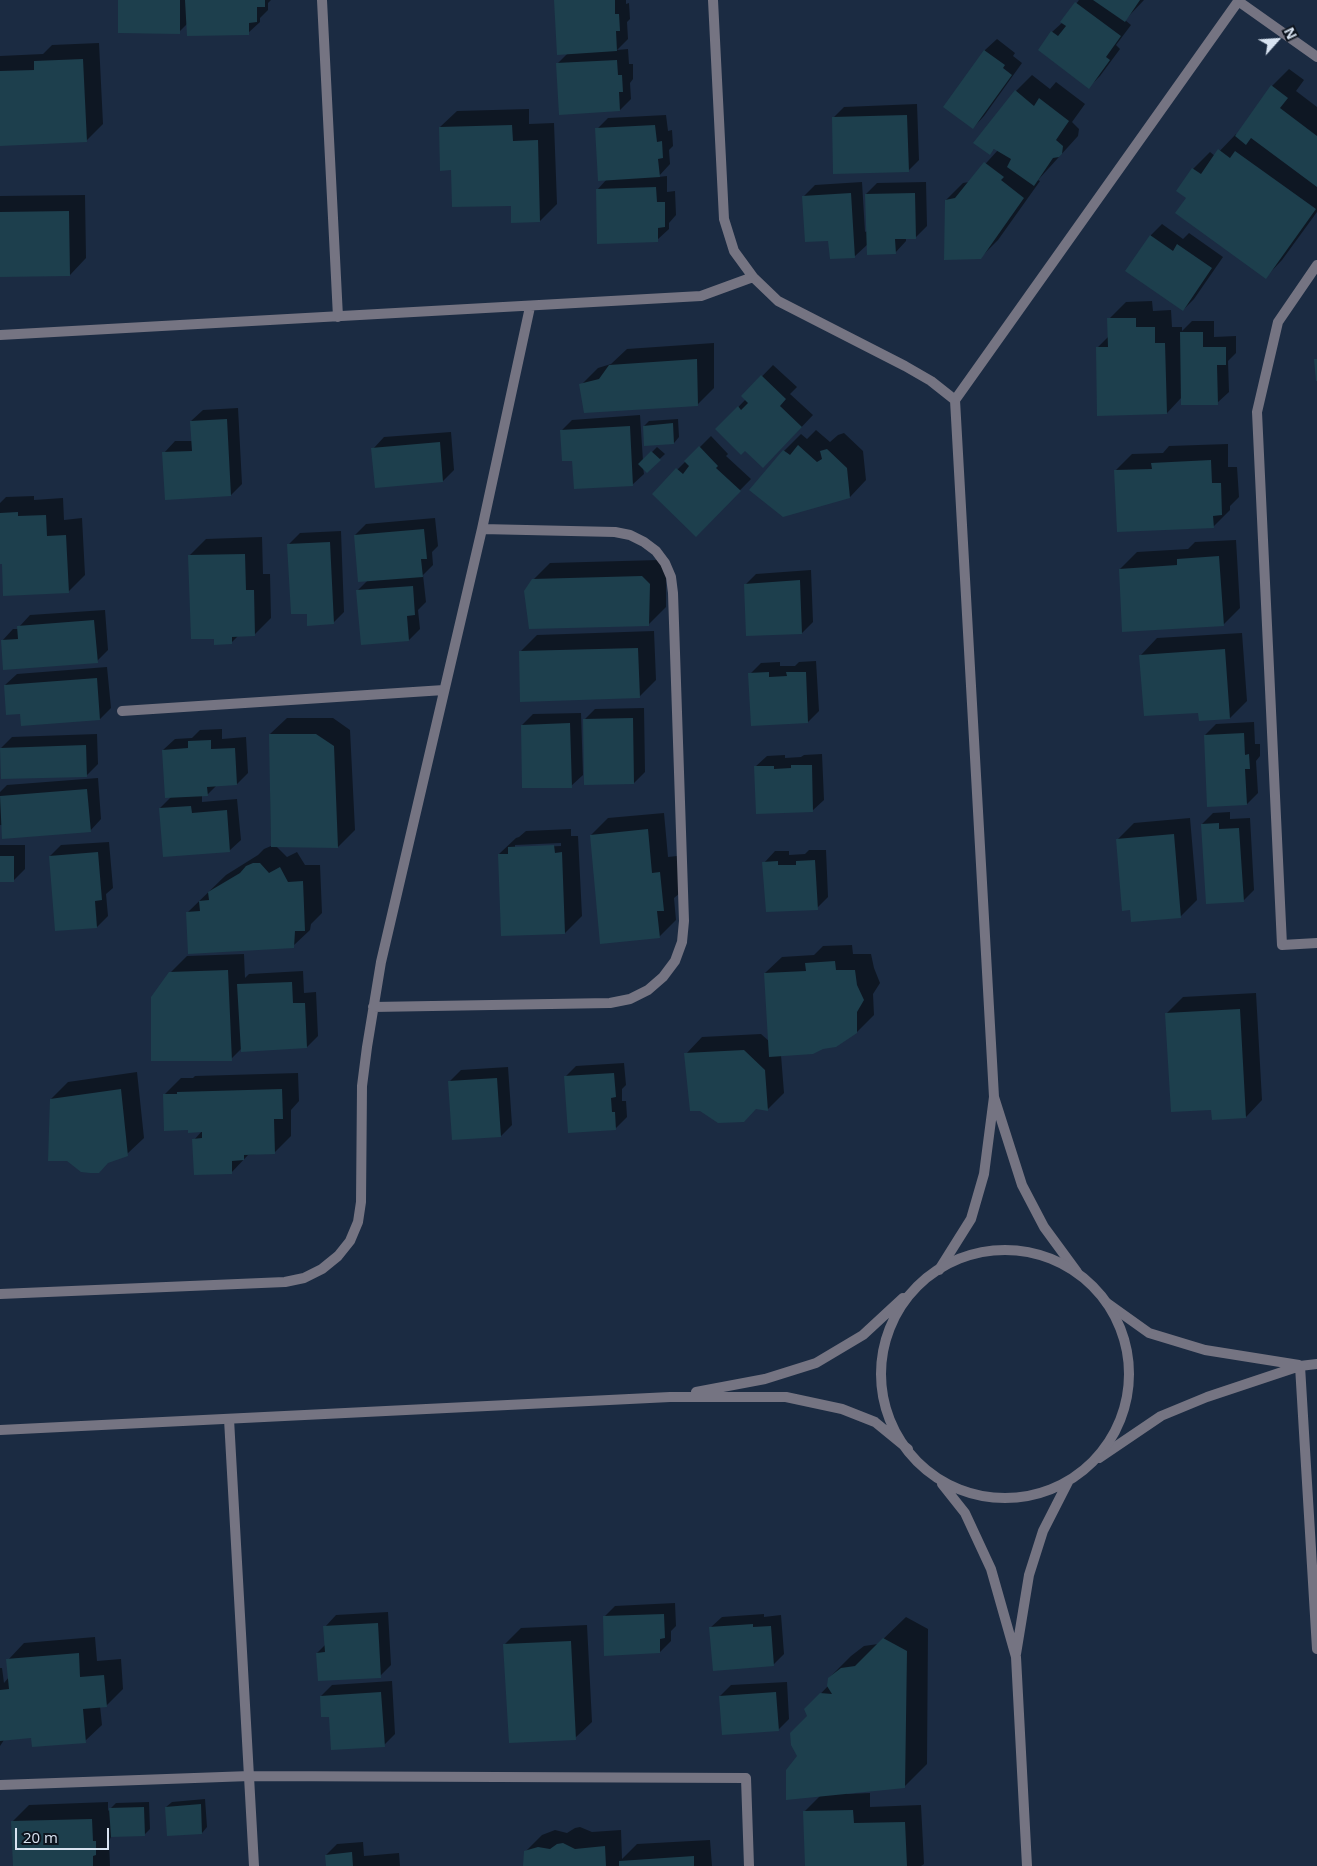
<!DOCTYPE html>
<html>
<head>
<meta charset="utf-8">
<style>
  body { margin:0 }
  #map { position:relative; width:1317px; height:1866px; overflow:hidden; background:#1b2b42; font-family:"Open Sans",sans-serif }
  canvas { display:block }
  .north { position:absolute; left:1252px; top:15px; width:50px; height:50px; -webkit-text-stroke:4px #0d141e; paint-order:stroke; rotate:64deg; font-size:14px; font-weight:700; line-height:20px; text-align:center; color:#d8e3f1 }
  .north::after { content:''; display:block; margin:auto; width:18px; height:22px; background:#d8e3f1; clip-path:polygon(50% 0,100% 100%,50% 72%,0 100%) }
  .scale { position:absolute; left:15px; top:1828px; width:94px; height:22px; box-sizing:border-box; border:2px solid #d8e3f1; border-top:0; padding-left:6px; font-size:15px; line-height:18px; white-space:nowrap; color:#d8e3f1; -webkit-text-stroke:4px #0d141e; paint-order:stroke }
</style>
</head>
<body>
<div id="map">
<canvas width="1317" height="1866"></canvas>
<div class="north">N</div>
<div class="scale">20 m</div>
</div>
<script>
const g = document.querySelector('canvas').getContext('2d');
g.lineJoin = 'round';
function paint(path, color) { g.fillStyle = color; g.fill(path, 'evenodd'); }
const shape = rows => new Path2D(rows.map(r => 'M' + r).join(''));
function strokePath(path, color, width, dash) { g.strokeStyle = color; g.lineWidth = width; g.lineCap = dash ? 'butt' : 'round'; g.setLineDash(dash || []); g.stroke(path); }
const shadow = shape([
  [120,0,271,0,268,3,268,10,260,18,260,22,248,33,187,24,179,32],
  [556,0,626,0,626,4,629,3,630,19,627,22,628,39,617,50,628,49,629,64,633,64,633,79,630,83,631,99,620,110,557,64,568,53],
  [1079,0,1144,0,1125,20,1131,25,1116,45,1120,49,1100,76,1089,87,1052,32,1063,22],
  [997,39,1015,53,1013,56,1022,63,984,116,973,128,945,107,985,50],
  [99,43,103,124,86,141,0,145,0,56,43,54,52,45],
  [1289,69,1304,80,1296,91,1317,107,1317,212,1282,260,1266,277,1188,198,1193,169,1210,152,1215,156,1236,134,1237,135,1272,86],
  [1032,75,1050,89,1056,82,1085,104,1072,122,1079,129,1078,136,1038,180,1040,181,998,240,981,257,946,200,963,183,969,182,998,150,995,148,990,154,1016,91],
  [917,104,919,160,908,171,833,118,844,107],
  [529,109,529,124,554,123,557,204,540,221,452,169,440,127,457,111],
  [666,115,668,131,672,130,673,146,669,150,670,164,658,177,667,176,667,192,675,191,676,215,669,223,669,229,657,240,597,190,607,179,597,129,608,118],
  [862,182,865,232,867,231,866,194,877,183,926,182,927,226,916,237,906,237,906,241,895,253,868,244,855,256,830,240,804,196,815,185],
  [85,195,86,258,70,275,0,276,0,196],
  [1162,224,1183,239,1189,233,1223,257,1194,299,1183,310,1127,270,1151,235],
  [1152,301,1153,311,1171,310,1172,327,1182,327,1182,331,1192,321,1214,321,1214,337,1236,336,1236,353,1228,361,1229,392,1217,403,1182,397,1167,413,1097,348,1109,336,1109,319,1126,302],
  [714,343,714,388,697,405,581,385,598,368,611,364,627,349],
  [773,365,797,387,790,394,813,415,774,456,745,449,717,429,746,399,743,396],
  [238,408,242,484,231,495,164,453,175,441,193,441,191,421,203,410],
  [640,415,643,461,657,447,665,454,647,471,643,467,644,474,632,485,574,459,561,431,572,420],
  [678,419,679,437,674,443,644,426,649,421],
  [816,430,830,442,838,435,844,433,863,451,866,480,850,497,784,451,801,434,807,439],
  [451,432,454,470,443,481,373,449,384,437],
  [711,436,728,454,726,456,751,479,696,535,653,494],
  [1228,444,1228,467,1237,467,1239,497,1230,506,1230,510,1213,527,1115,471,1132,454,1163,453,1169,446],
  [34,496,34,500,63,498,64,520,82,518,85,575,68,592,0,563,0,503,6,497],
  [435,518,438,546,432,552,433,565,423,575,426,602,418,610,420,629,409,640,357,591,368,580,355,535,366,524],
  [341,531,344,612,333,623,289,544,300,533],
  [262,537,263,574,270,574,271,618,254,635,239,635,231,643,190,555,206,539],
  [1236,540,1240,608,1223,625,1120,569,1137,552,1188,549,1195,542],
  [659,560,666,567,666,607,649,624,533,580,550,563],
  [811,570,813,622,802,633,745,585,756,574],
  [105,610,108,650,97,661,2,641,13,629,19,629,19,627,30,615],
  [654,631,656,680,639,697,520,652,537,635],
  [1242,633,1247,701,1230,718,1199,711,1141,655,1157,638],
  [816,661,819,711,808,722,750,674,761,663,780,662,780,666,795,666,799,662],
  [107,667,111,708,100,719,22,712,5,685,17,674],
  [644,708,645,772,634,783,584,720,595,709],
  [581,713,583,775,571,786,522,725,533,714],
  [287,718,333,718,350,730,355,830,338,847,276,846,287,857,297,852,305,865,320,865,322,913,311,924,310,930,293,946,187,913,226,875,258,855,264,849,271,846,270,734],
  [1254,722,1255,744,1260,744,1260,756,1256,761,1258,793,1247,804,1205,735,1216,724],
  [222,729,222,739,246,737,248,773,237,784,217,785,208,794,202,795,202,802,237,799,241,840,229,851,160,808,172,796,163,750,175,739,192,738,200,730],
  [97,734,98,764,87,775,1,748,12,737],
  [822,754,824,800,812,811,755,767,767,756,785,755,785,758,801,757,804,755],
  [98,778,101,819,90,831,0,825,0,792,7,785],
  [1230,812,1230,819,1250,818,1254,890,1243,901,1202,824,1213,813],
  [664,813,668,857,677,856,680,893,674,898,676,920,659,937,591,835,608,818],
  [1190,818,1197,900,1180,917,1117,840,1134,823],
  [571,829,571,836,578,836,582,916,565,933,499,854,516,838,519,837,526,831],
  [561,843,561,846,515,848,515,845],
  [109,842,113,888,106,894,108,916,97,927,50,856,61,845],
  [0,845,25,845,25,869,14,880,0,881],
  [809,850,826,850,828,897,817,908,764,863,775,851,789,851,789,855,805,854],
  [852,945,853,954,871,954,874,968,880,983,873,994,874,1015,857,1032,781,1055,784,1093,768,1109,686,1054,702,1037,761,1034,770,1042,765,973,782,957,814,955,823,946],
  [244,954,245,978,249,974,303,971,304,993,316,992,318,1036,307,1047,242,1048,231,1059,170,973,187,956],
  [1256,993,1262,1100,1246,1117,1166,1014,1183,997],
  [624,1063,626,1085,622,1089,622,1101,626,1101,627,1117,616,1128,565,1077,576,1066],
  [508,1067,512,1125,501,1136,450,1081,461,1070],
  [137,1072,144,1138,127,1154,108,1162,51,1099,68,1082],
  [298,1073,299,1101,291,1110,291,1136,275,1152,248,1155,231,1173,194,1140,202,1131,164,1095,181,1078,193,1078,195,1076],
  [675,1603,676,1626,671,1631,671,1641,660,1652,604,1617,615,1606],
  [388,1612,391,1665,380,1676,317,1653,326,1644,325,1627,336,1615],
  [764,1614,764,1617,781,1615,784,1654,773,1665,710,1628,722,1617],
  [906,1617,928,1629,927,1764,905,1786,847,1792,847,1794,870,1793,870,1807,921,1805,924,1864,921,1866,806,1866,804,1812,821,1795,798,1756,808,1716,806,1709,828,1686,829,1678,851,1656,864,1646,878,1644],
  [587,1625,592,1722,575,1738,504,1645,521,1628],
  [95,1637,97,1661,121,1659,123,1689,106,1706,100,1706,102,1725,85,1741,32,1737,4,1740,0,1746,0,1668,2,1668,4,1683,9,1677,8,1660,24,1643],
  [392,1681,395,1734,384,1745,330,1716,321,1696,332,1685],
  [787,1682,789,1719,778,1730,720,1696,731,1685],
  [205,1799,207,1827,202,1833,166,1807,172,1802],
  [108,1802,108,1811,116,1803,149,1802,150,1829,144,1835,112,1835,109,1841,110,1866,14,1866,12,1822,29,1805],
  [580,1827,592,1832,621,1830,622,1859,637,1844,710,1840,712,1866,525,1866,525,1852,542,1835,555,1830,567,1833,575,1828],
  [363,1842,364,1856,399,1853,400,1866,327,1866,326,1855,337,1844]
]);
const building = shape([
  [118,0,180,0,180,34,118,33],
  [185,0,265,0,265,7,257,7,257,22,249,23,249,35,187,36],
  [554,0,615,0,615,14,619,14,620,31,616,31,617,51,557,55],
  [1093,0,1140,0,1125,22],
  [1075,2,1121,36,1106,57,1110,60,1089,89,1038,50,1051,31,1058,36,1066,26,1060,22],
  [984,50,1005,65,1003,68,1012,75,973,129,943,107],
  [83,59,87,142,0,146,0,71,34,70,34,61],
  [617,60,618,75,622,75,623,92,619,92,620,111,559,115,556,63],
  [1271,85,1288,98,1280,108,1317,136,1317,187,1251,138,1246,145,1235,136],
  [1015,90,1034,106,1039,98,1069,121,1056,140,1063,146,1062,154,1059,157,1053,158,1034,186,1007,167,1011,159,994,149,990,155,973,143],
  [907,115,909,172,833,174,832,117],
  [512,125,513,141,538,140,540,222,511,223,511,206,452,207,451,170,440,171,439,127],
  [655,125,657,142,662,141,663,158,658,159,660,177,598,181,595,128],
  [1218,149,1230,158,1235,151,1316,209,1266,279,1175,213,1186,198,1176,191,1192,168,1201,174],
  [984,162,1004,177,1001,180,1024,198,981,259,944,260,945,200,955,198],
  [656,187,657,202,665,202,665,227,658,228,658,242,597,244,596,189],
  [851,193,855,258,830,259,828,241,805,242,802,196],
  [915,193,916,239,895,239,896,254,867,255,865,194],
  [69,211,70,276,0,277,0,212],
  [1150,235,1173,251,1177,244,1212,268,1183,311,1125,271],
  [1107,318,1136,318,1136,327,1155,327,1155,343,1165,343,1167,414,1097,416,1096,347,1108,347],
  [1180,332,1203,332,1203,347,1226,347,1226,365,1217,365,1218,405,1181,405],
  [697,359,698,406,584,413,579,384,599,379,609,365],
  [1314,359,1317,359,1317,381,1316,381],
  [761,375,786,399,780,406,802,427,763,468,745,451,741,455,715,429,738,406,741,410,748,403,741,396],
  [227,419,231,496,165,500,162,452,192,451,190,421],
  [673,423,674,444,644,446,643,426],
  [630,426,633,486,574,489,572,461,562,461,560,430],
  [440,442,443,482,375,488,371,448],
  [798,445,817,462,822,459,820,451,827,449,847,468,850,498,783,517,749,490,783,450,790,455],
  [699,446,718,466,716,468,741,491,696,537,652,494,676,468,683,474,689,466,684,461],
  [651,451,661,460,647,473,638,464],
  [1211,460,1212,483,1221,483,1222,515,1213,516,1214,528,1117,532,1114,470,1152,469,1151,463],
  [18,512,18,516,46,515,47,536,66,535,69,593,3,596,2,564,0,564,0,513],
  [424,529,427,559,421,559,423,577,358,582,354,535],
  [330,542,334,624,307,626,307,614,291,614,287,544],
  [245,554,246,590,254,590,255,636,232,637,232,644,214,645,214,639,191,639,188,555],
  [1219,556,1224,626,1122,632,1119,569,1177,565,1177,559],
  [642,576,650,584,649,626,529,629,524,591,532,579],
  [800,580,802,634,746,636,744,584],
  [413,586,415,615,407,616,409,641,361,645,356,590],
  [94,620,98,663,3,670,1,640,18,639,17,626],
  [638,648,640,698,520,702,519,651],
  [1225,649,1230,719,1199,721,1198,713,1144,716,1139,655],
  [769,672,769,677,787,676,786,672,806,672,808,723,751,726,748,673],
  [97,678,100,720,21,726,20,714,6,715,4,685],
  [633,718,634,784,584,785,583,719],
  [570,723,572,788,522,788,521,725],
  [1244,733,1245,755,1249,754,1250,769,1245,769,1247,805,1207,807,1204,735],
  [269,734,316,734,334,746,338,848,271,847],
  [211,740,211,749,235,748,237,785,207,787,208,796,165,798,162,750,188,748,188,741],
  [86,745,87,777,1,779,0,748],
  [791,765,812,765,813,812,756,814,754,766,774,766,774,769,791,768],
  [87,789,91,832,2,839,0,796],
  [191,806,192,813,227,810,230,852,163,857,159,808],
  [1219,823,1219,829,1239,828,1244,902,1206,904,1201,824],
  [648,829,652,873,660,872,664,911,657,911,660,938,600,944,590,835],
  [1174,834,1181,918,1131,922,1130,910,1122,911,1116,839],
  [554,845,555,853,562,852,565,934,501,936,498,854,508,854,508,847],
  [98,852,102,900,95,901,97,928,55,931,49,856],
  [0,856,14,856,14,882,0,882],
  [815,860,818,910,766,912,762,862,778,861,778,865,796,865,796,861],
  [253,863,260,863,269,873,280,867,288,882,303,881,305,931,295,931,294,948,188,954,186,912,200,911,199,901,209,900,208,892,240,873,246,866],
  [835,961,836,970,855,970,857,985,864,1000,857,1012,857,1033,836,1047,823,1049,813,1054,769,1057,764,973,806,971,805,963],
  [228,970,232,1061,151,1061,151,997,169,972],
  [292,982,293,1003,305,1003,307,1048,241,1052,237,984],
  [1240,1009,1246,1118,1212,1120,1211,1110,1171,1112,1165,1013],
  [744,1050,765,1070,768,1111,756,1109,744,1122,718,1123,700,1111,690,1111,684,1053],
  [614,1073,616,1097,611,1098,612,1112,615,1112,616,1130,568,1133,564,1076],
  [497,1078,501,1137,452,1140,448,1081],
  [121,1089,128,1156,108,1163,99,1173,90,1173,81,1172,67,1161,48,1161,50,1099],
  [282,1089,283,1119,274,1119,275,1154,244,1155,244,1160,232,1161,232,1174,194,1175,192,1139,202,1138,202,1132,188,1133,188,1130,164,1131,163,1094,177,1094,177,1092],
  [664,1614,665,1638,660,1639,660,1653,604,1656,603,1616],
  [378,1623,381,1678,318,1681,316,1653,325,1652,323,1626],
  [753,1624,753,1627,771,1626,774,1666,713,1671,709,1627],
  [883,1638,907,1651,905,1788,786,1800,786,1770,797,1756,791,1745,790,1733,807,1716,804,1709,820,1693,832,1694,827,1686,828,1678,841,1668,855,1666],
  [571,1641,576,1740,509,1743,503,1644],
  [79,1653,80,1677,104,1675,107,1707,83,1709,86,1743,32,1747,31,1738,0,1741,0,1690,9,1689,6,1659],
  [381,1692,385,1747,331,1750,329,1717,321,1717,320,1696],
  [776,1692,779,1731,722,1735,719,1696],
  [201,1804,202,1834,167,1836,165,1807],
  [144,1807,145,1836,111,1837,109,1808],
  [853,1810,854,1823,905,1822,907,1866,805,1866,803,1811],
  [92,1819,93,1841,96,1841,96,1855,93,1856,93,1866,13,1866,11,1821],
  [563,1843,575,1849,605,1846,606,1866,523,1866,524,1851,538,1847,550,1849,557,1844],
  [352,1852,353,1866,326,1866,325,1855],
  [694,1856,694,1866,619,1866,619,1861]
]);
const minor = shape([
  [322,0,338,317],
  [713,0,724,219,734,251,753,277,778,301,905,366,931,381,955,400,994,1097],
  [1238,1,1317,57],
  [1317,265,1278,322,1257,412,1282,945,1317,943],
  [0,335,701,296,753,277],
  [955,400,1239,0],
  [122,711,444,690],
  [373,1007,610,1003,630,999,648,990,663,977,675,961,682,942,684,921,673,593,671,577,665,563,656,551,644,542,630,535,615,532,482,529],
  [939,1270,971,1219,984,1174,994,1097,1022,1185,1044,1227,1077,1272],
  [0,1294,285,1282,304,1278,322,1269,338,1256,350,1241,358,1222,361,1202,362,1086,367,1047,381,962,482,529,530,307],
  [1107,1303,1149,1333,1205,1350,1299,1365],
  [1300,1366,1317,1649],
  [229,1419,254,1866],
  [1099,1458,1161,1416,1207,1397,1300,1366,1317,1364],
  [0,1785,250,1776,746,1778,749,1866]
]);
const tertiary = shape([
  '881 1374a124 124 0 1 1 248 0a124 124 0 1 1-248 0Z',
  [696,1392,765,1379,816,1363,863,1335,903,1298],
  [0,1430,670,1397,786,1397,842,1409,875,1422,908,1449],
  [942,1484,965,1513,991,1569,1016,1657,1027,1866],
  [1016,1654,1029,1575,1043,1531,1068,1482]
]);
paint(shadow, '#0007');
paint(building, '#1d3f4d');
strokePath(minor, '#757482', 10);
strokePath(tertiary, '#757482', 10);
</script>
</body>
</html>
